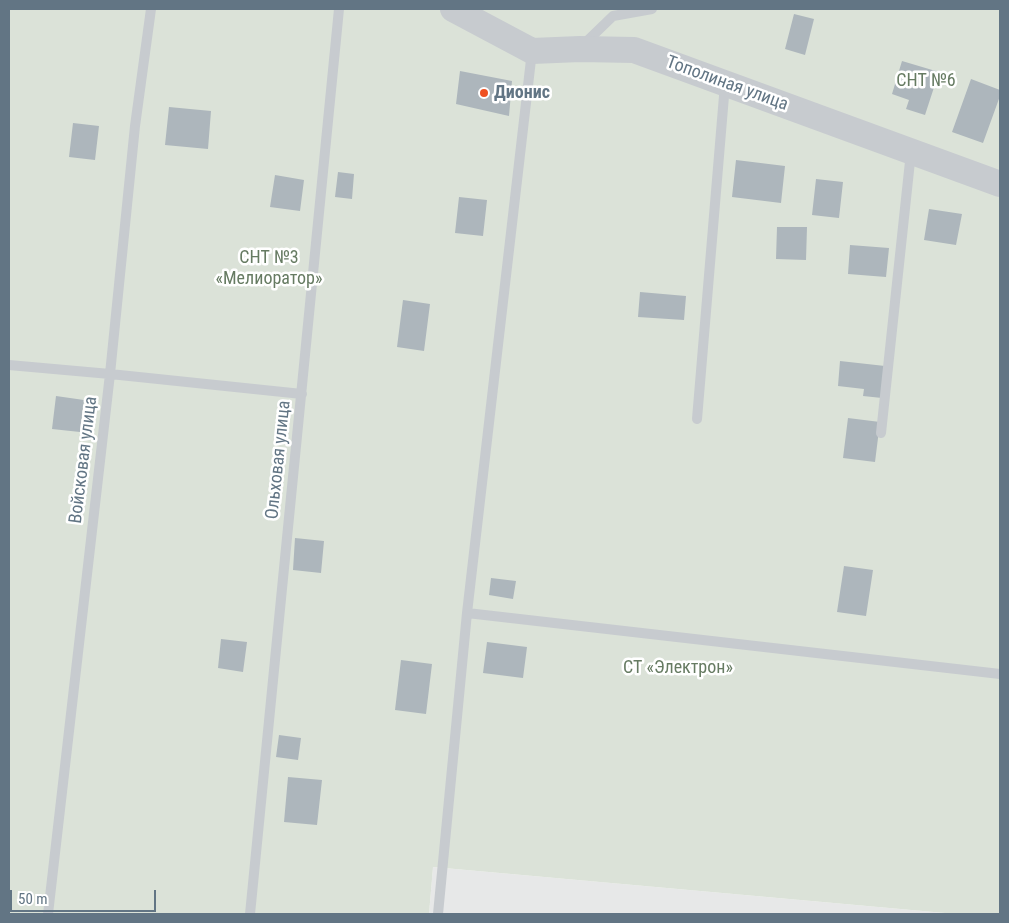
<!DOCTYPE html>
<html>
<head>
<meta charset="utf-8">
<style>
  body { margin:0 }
  #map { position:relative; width:1009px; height:923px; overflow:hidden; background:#f9f9f7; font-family:"Roboto Condensed",sans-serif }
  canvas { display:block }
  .frame { position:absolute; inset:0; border:10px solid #627584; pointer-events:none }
  .scale { position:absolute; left:10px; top:890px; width:146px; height:22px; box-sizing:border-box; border:2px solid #627584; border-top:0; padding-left:6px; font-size:15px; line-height:18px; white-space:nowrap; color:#627584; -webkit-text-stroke:4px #fff; paint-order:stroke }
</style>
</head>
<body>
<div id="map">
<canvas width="1009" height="923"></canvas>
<div class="frame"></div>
<div class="scale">50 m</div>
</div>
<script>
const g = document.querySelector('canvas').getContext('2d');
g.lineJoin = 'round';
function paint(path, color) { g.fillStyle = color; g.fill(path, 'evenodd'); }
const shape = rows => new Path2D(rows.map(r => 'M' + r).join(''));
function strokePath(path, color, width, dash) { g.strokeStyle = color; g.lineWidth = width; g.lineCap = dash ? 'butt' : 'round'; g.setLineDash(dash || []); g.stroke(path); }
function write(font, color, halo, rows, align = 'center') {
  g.font = font + ' "Roboto Condensed",sans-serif'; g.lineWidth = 5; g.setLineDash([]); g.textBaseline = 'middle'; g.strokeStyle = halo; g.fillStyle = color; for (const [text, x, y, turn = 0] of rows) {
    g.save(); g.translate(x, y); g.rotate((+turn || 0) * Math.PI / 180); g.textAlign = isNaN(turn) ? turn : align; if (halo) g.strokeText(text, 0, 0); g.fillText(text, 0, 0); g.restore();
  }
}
const built = shape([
  [433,867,956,914,429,914]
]);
const green = shape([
  [9,9,1000,9,1000,914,956,914,433,867,429,914,9,914]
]);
const building = shape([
  [794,14,814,19,805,55,785,49],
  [902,61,939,72,925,115,906,109,909,100,892,94],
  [460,71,512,81,509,116,456,104],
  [971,79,1000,90,1000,96,983,143,952,132],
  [169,107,211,111,208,149,165,145],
  [73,123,99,126,95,160,69,157],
  [736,160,785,166,781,203,732,197],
  [338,172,354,174,352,199,335,197],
  [275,175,304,180,300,211,270,207],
  [816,179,843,182,839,218,812,215],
  [459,197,487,200,483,236,455,233],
  [929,209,962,214,956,245,924,240],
  [777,227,807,227,806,260,776,259],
  [850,245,889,248,886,277,848,274],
  [640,292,686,296,684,320,638,317],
  [403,300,430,304,424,351,397,347],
  [840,361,885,366,882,398,863,396,864,389,838,386],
  [56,396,84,400,80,432,52,429],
  [848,418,880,422,875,462,843,458],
  [295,538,324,541,321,573,293,570],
  [844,566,873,570,866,616,837,612],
  [491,578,516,581,513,599,489,595],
  [221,639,247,642,243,672,218,668],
  [487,642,527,647,523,678,483,673],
  [401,660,432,664,426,714,395,710],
  [279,735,301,738,298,760,276,757],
  [288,777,322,780,317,825,284,822]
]);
const service = shape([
  [584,44,613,16,652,9],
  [9,365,110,374,302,394],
  [697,419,725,84],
  [881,433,911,152],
  [467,613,1000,674],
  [48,914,110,374,135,126,151,9],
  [250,914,339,9],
  [438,914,467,613,532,51]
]);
const tertiary = shape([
  [453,9,532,51,580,49,634,50,1000,184]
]);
const markers = [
  [484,93,5,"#ef5021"]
];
const parkNames = [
  ["СНТ №6",926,81],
  ["СНТ №3",269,258],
  ["«Мелиоратор»",269,279],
  ["СТ «Электрон»",678,668]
];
const streetNames = [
  ["Тополиная улица",727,84,20],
  ["Войсковая улица",84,460,-83],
  ["Ольховая улица",279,460,-84]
];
const poiNames = [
  ["Дионис",494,93]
];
paint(built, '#e7e8e8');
paint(green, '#dbe2d8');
paint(building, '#adb6bc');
strokePath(service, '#c7cbcf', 10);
strokePath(tertiary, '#c7cbcf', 26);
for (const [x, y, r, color] of markers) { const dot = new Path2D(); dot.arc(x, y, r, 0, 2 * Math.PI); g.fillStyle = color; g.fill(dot); strokePath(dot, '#fff', 2); }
write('18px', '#667b62', '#fff', parkNames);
write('18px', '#627584', '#fff', streetNames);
write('bold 18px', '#627584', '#fff', poiNames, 'left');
</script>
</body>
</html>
